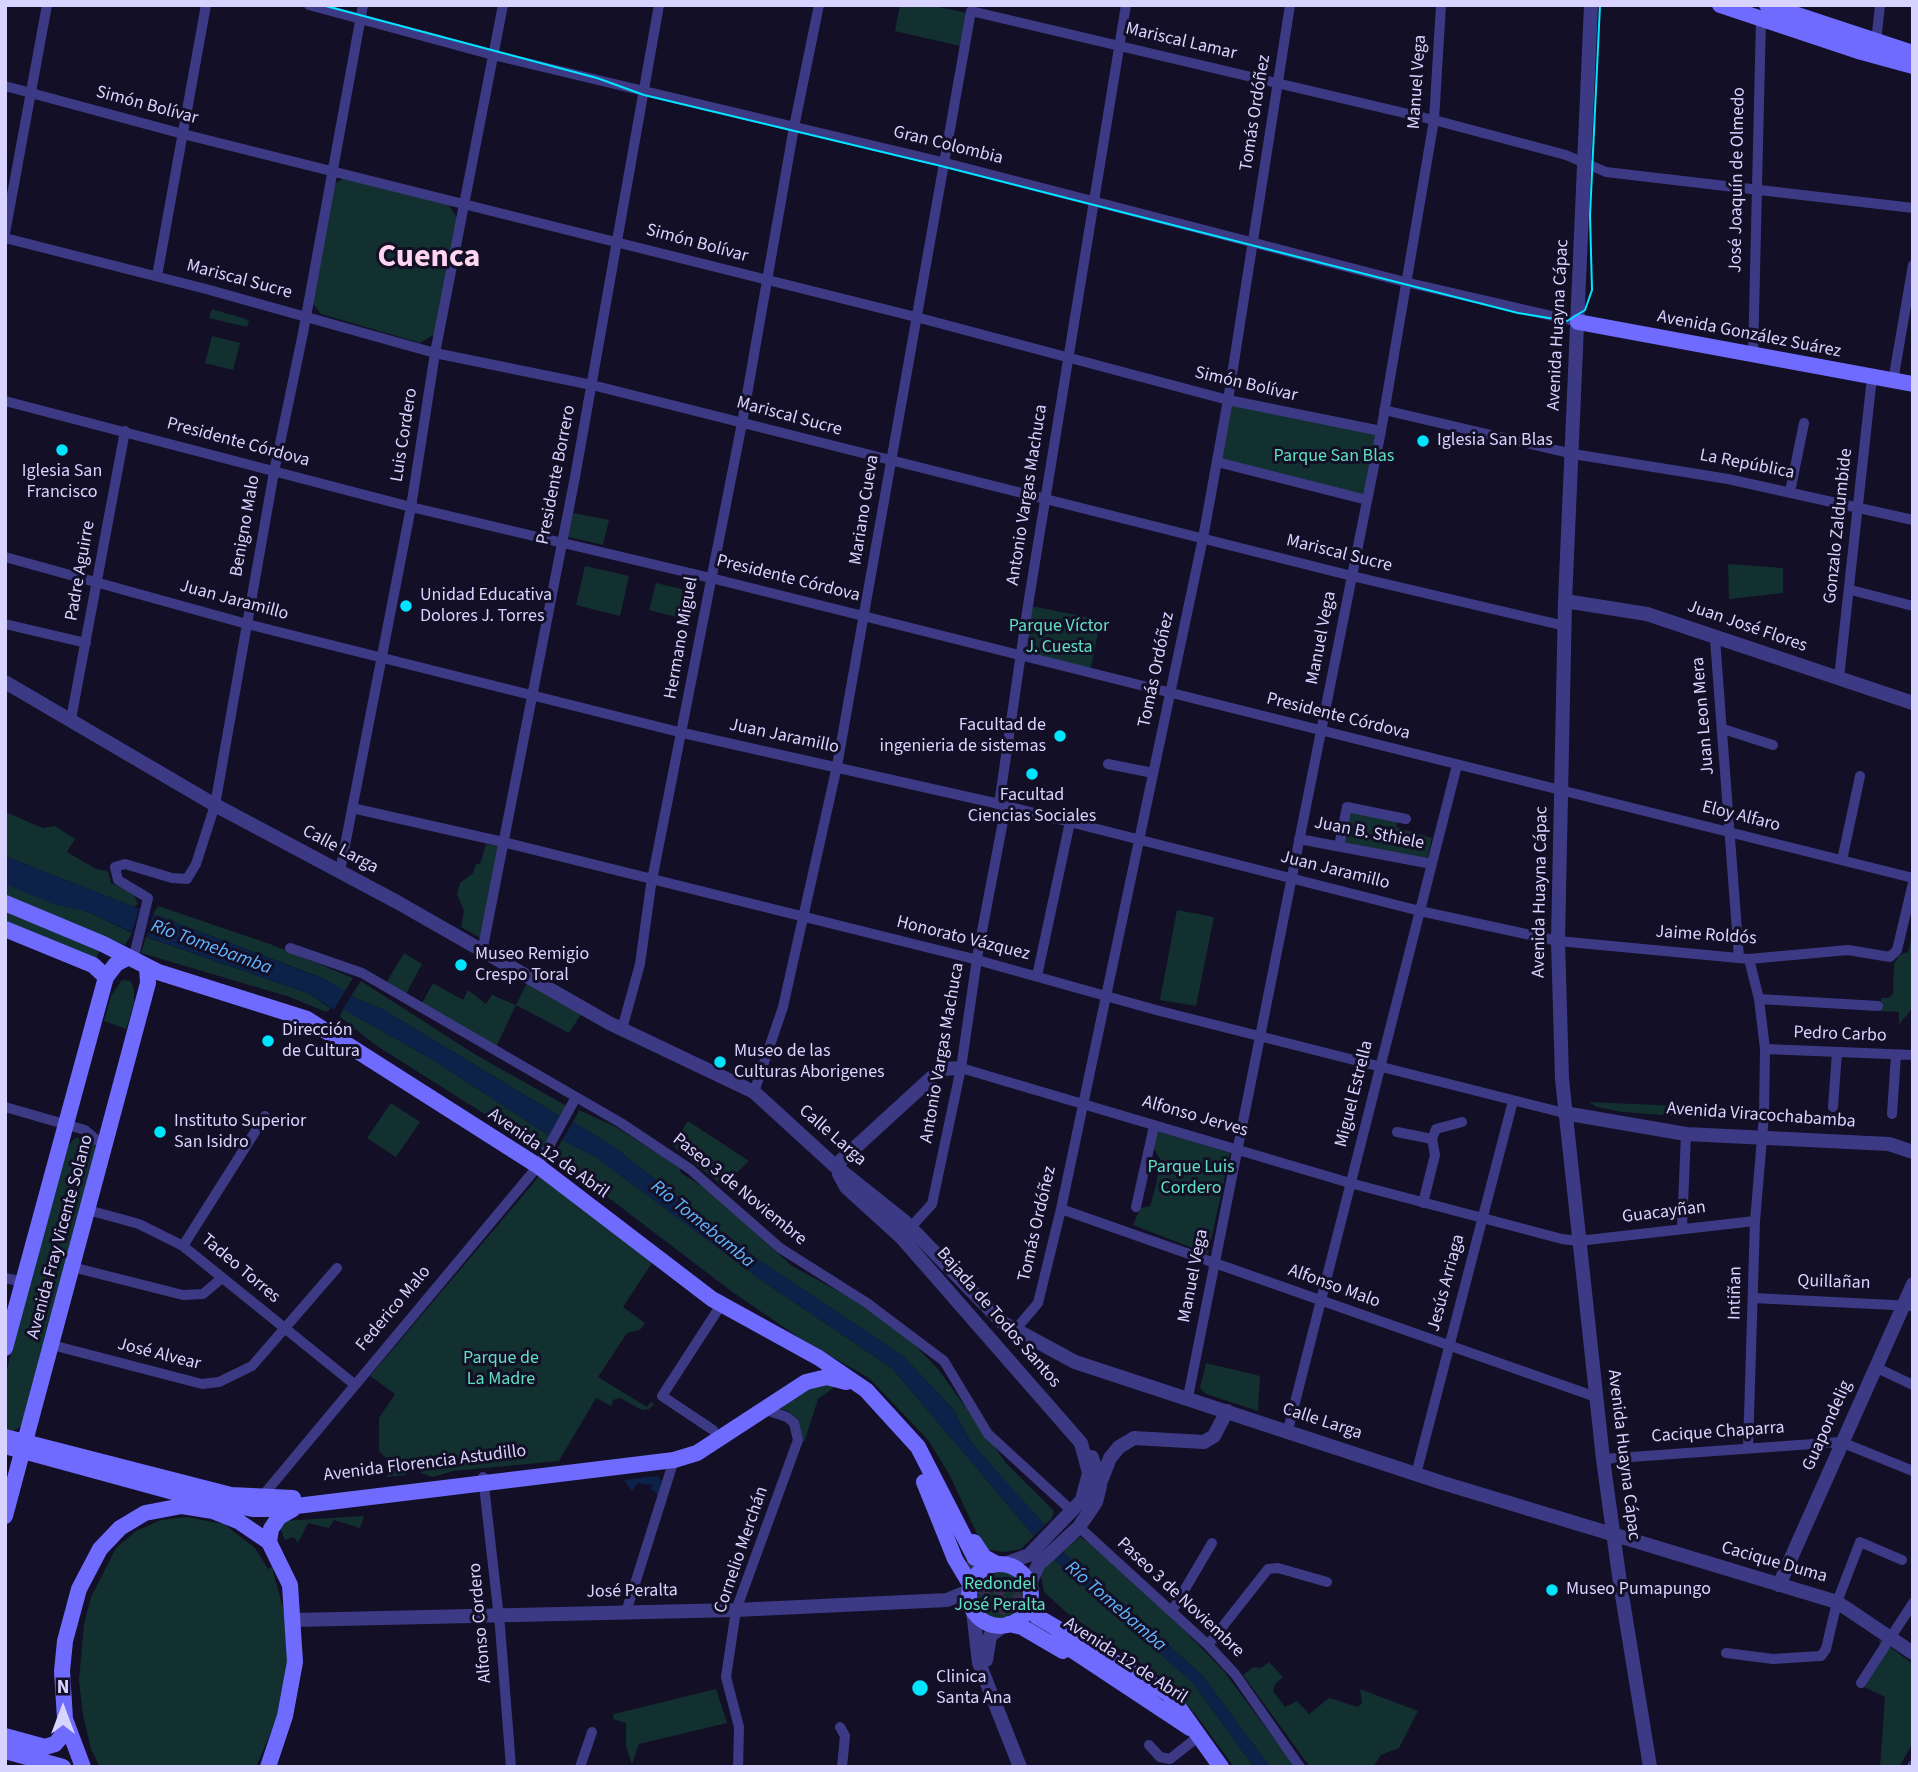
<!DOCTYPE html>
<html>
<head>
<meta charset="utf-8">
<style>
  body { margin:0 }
  #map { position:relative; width:1918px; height:1772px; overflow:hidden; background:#130f26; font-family:"Source Sans 3",sans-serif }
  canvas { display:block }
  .frame { position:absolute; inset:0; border:7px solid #d9d4ff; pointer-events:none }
  .north { position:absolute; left:28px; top:1674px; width:70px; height:70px; -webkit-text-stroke:5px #130f26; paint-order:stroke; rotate:0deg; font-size:19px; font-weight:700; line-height:28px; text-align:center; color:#d9d4ff }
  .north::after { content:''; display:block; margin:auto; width:24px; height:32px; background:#d9d4ff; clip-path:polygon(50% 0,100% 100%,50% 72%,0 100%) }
</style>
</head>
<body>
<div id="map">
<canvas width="1918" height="1772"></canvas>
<div class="frame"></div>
<div class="north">N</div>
</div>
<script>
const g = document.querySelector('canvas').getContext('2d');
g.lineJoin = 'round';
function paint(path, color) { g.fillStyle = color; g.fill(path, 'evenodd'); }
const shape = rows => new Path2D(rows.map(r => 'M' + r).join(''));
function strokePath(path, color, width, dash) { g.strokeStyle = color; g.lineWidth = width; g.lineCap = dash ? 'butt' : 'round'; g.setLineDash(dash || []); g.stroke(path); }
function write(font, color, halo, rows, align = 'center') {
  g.font = font + ' "Source Sans 3",sans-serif'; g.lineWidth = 6; g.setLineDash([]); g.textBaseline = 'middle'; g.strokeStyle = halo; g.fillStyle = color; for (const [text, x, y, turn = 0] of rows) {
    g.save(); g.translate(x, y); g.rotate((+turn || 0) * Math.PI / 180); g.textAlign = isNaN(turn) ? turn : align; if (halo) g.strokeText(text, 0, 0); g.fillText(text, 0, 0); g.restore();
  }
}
const green = shape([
  [900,5,929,5,967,13,960,46,895,31],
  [347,176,447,203,457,217,435,334,420,343,321,314,310,300,332,186],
  [212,309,249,320,247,327,209,318],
  [212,336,240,343,233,370,205,363],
  [1230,404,1377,433,1365,495,1221,461],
  [573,513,609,520,603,545,568,537],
  [1728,564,1783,568,1783,593,1729,599],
  [585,566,629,576,620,616,576,605],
  [656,583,691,591,684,619,649,610],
  [1031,606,1101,620,1090,671,1023,655],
  [1352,809,1398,819,1396,827,1432,838,1427,860,1343,842],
  [5,812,43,828,55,826,75,839,67,852,96,869,108,871,111,883,133,893,138,904,134,907,5,856],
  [486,844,502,847,484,940,461,927,464,911,457,894,460,883,473,873,476,864,480,864],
  [5,882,88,912,132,933,125,945,35,909,5,895],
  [5,903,103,944,93,965,5,929],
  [158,906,270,944,353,978,345,991,320,977,153,914],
  [1177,910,1214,917,1196,1006,1160,1000],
  [1913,933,1913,1008,1899,1024,1899,1012,1880,1011,1881,998,1888,998,1893,994,1894,964,1899,955,1908,952],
  [146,937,310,994,331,1009,326,1012,290,997,141,953],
  [404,953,422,964,406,994,386,983],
  [122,980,131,981,134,990,134,1003,126,1029,104,1021,111,996],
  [361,981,476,1055,567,1106,561,1117,384,1010,351,996],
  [433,983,463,1000,468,990,486,1004,492,995,516,1005,527,983,582,1013,569,1033,516,1005,496,1047,422,1003],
  [343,1009,435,1061,551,1137,542,1149,537,1147,377,1046,340,1017],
  [1589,1102,1679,1106,1679,1116,1622,1112,1597,1107],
  [391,1103,420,1122,396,1157,367,1138],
  [579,1110,616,1127,679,1167,681,1173,707,1189,792,1266,851,1298,910,1340,938,1369,1006,1463,1054,1511,1052,1518,1045,1525,1006,1483,970,1441,953,1409,902,1355,756,1258,610,1144,573,1122],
  [688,1121,749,1161,723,1186,672,1145],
  [1155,1130,1230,1153,1208,1254,1133,1225,1140,1208,1150,1206,1156,1185,1160,1159,1152,1146],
  [85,1137,92,1139,98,1151,22,1426,12,1431,5,1430,5,1376,68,1146,75,1138],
  [562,1140,596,1157,761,1280,892,1368,1034,1536,1021,1549,1005,1552,989,1550,978,1536,950,1476,929,1441,869,1378,801,1339,731,1291,559,1160,555,1153],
  [541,1174,654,1260,623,1307,645,1323,640,1330,627,1333,598,1377,647,1407,651,1402,654,1404,649,1409,642,1410,620,1398,613,1400,611,1406,596,1398,559,1461,453,1471,433,1477,421,1473,415,1462,405,1475,387,1477,388,1460,379,1451,379,1418,395,1394,370,1376],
  [1206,1363,1260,1376,1258,1411,1206,1394,1200,1388],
  [823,1383,836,1386,818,1399,804,1443,797,1419,788,1411,777,1408,790,1397],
  [364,1516,360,1528,334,1520,329,1528,308,1523,298,1543,294,1537,285,1540,280,1528,283,1521],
  [186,1517,224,1524,255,1548,268,1569,272,1567,287,1623,289,1653,282,1706,256,1767,100,1767,91,1749,83,1715,79,1680,84,1624,91,1597,116,1548,136,1531,161,1520],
  [1080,1537,1095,1547,1175,1621,1223,1670,1295,1767,1270,1767,1202,1675,1062,1551],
  [1054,1559,1193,1683,1254,1767,1234,1767,1196,1715,1165,1680,1067,1613,1044,1592,1040,1571],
  '975 1595a25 25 0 1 1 50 0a25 25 0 1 1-50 0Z',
  [1879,1639,1913,1664,1913,1743,1899,1767,1880,1767,1885,1697,1858,1684,1880,1644],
  [1269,1662,1283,1677,1275,1684,1273,1691,1285,1707,1297,1701,1309,1714,1329,1698,1358,1707,1362,1703,1360,1689,1418,1711,1399,1748,1381,1755,1373,1767,1310,1767,1243,1675,1253,1667,1261,1668],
  [716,1689,727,1723,639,1744,632,1764,626,1746,626,1723,613,1719,614,1714]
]);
const water = shape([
  [5,856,139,909,132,932,88,912,53,904,5,884],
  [153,914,324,979,345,991,334,1010,310,994,147,937],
  [351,996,384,1010,561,1117,551,1137,435,1061,343,1009],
  [573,1122,610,1144,756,1258,902,1355,953,1409,970,1441,1045,1525,1034,1536,892,1368,761,1280,596,1157,562,1140],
  [657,1476,662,1481,658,1495,650,1488,653,1485,638,1483,632,1491,624,1480],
  [1062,1551,1202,1675,1270,1767,1254,1767,1193,1683,1054,1559]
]);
const secondaryTunnel = shape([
  [967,1561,984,1588,1003,1606,1031,1623],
  [979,1563,994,1583,1031,1612]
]);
const minor = shape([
  [309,5,493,55,942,162,1405,282,1578,322],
  [1876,42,1880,5],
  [5,86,183,134,916,317,1228,400,1381,431],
  [5,233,47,5],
  [5,238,206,289,435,353,592,385,1352,576,1565,626],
  [157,276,206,5],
  [1753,356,1761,19],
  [1893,381,1913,265],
  [5,401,411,507,711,578,1913,878],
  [1384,410,1573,454,1728,479,1913,520],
  [1217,462,1367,500],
  [1790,492,1804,423],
  [5,557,247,624,683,733,999,804,1420,911,1558,941,1749,959,1848,950,1890,957,1897,950,1913,883],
  [1851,590,1913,606],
  [5,624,86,643],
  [1715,639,1739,958],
  [1839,678,1872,377],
  [71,719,125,431],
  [1723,729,1773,745],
  [1108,764,1153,773],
  [352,808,503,842,970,958,1156,1010,1564,1113],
  [1299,839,1432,864],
  [1339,846,1347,807,1406,819],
  [1842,860,1860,776],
  [340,871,411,507,435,353,503,5],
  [290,948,362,973,621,1123,690,1169,780,1248,867,1303,944,1361,988,1434,1072,1511],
  [482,952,575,477,659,5],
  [133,960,148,898,118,880,115,867,125,864,172,878,187,879,196,864,215,805,274,472,303,333,363,5],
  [1037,976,1070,822],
  [1759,999,1878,1006],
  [622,1029,640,964,651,885,742,423,794,127,819,5],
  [1765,1049,1913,1055],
  [961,1068,1350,1183,1562,1239,1578,1241,1755,1221],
  [754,1092,783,1007,837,766,971,11,1434,120,1566,155,1606,172,1913,208],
  [5,1107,85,1130,105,1147],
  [1833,1107,1837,1052],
  [1892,1114,1896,1055],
  [1397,1132,1432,1139],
  [1432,1139,1436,1129,1462,1122],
  [1423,1203,1435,1155,1432,1139],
  [1136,1207,1154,1126],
  [1061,1209,1596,1397],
  [88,1210,139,1224,183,1246,354,1384],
  [910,1228,932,1204,961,1068,978,952,1004,816,999,804,1028,605,1126,5],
  [1682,1228,1686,1134],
  [183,1246,265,1116],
  [72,1267,183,1295,203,1294,222,1278],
  [5,1278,24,1282],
  [1753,1298,1913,1306],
  [1016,1329,1038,1303,1061,1209,1203,538,1228,400,1290,5],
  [52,1345,202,1384,219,1382,252,1366,337,1268],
  [1875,1367,1913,1385],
  [1188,1397,1381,431,1434,120,1441,5],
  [713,1430,662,1396,721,1305],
  [1288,1430,1457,765],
  [1748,1448,1755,1221,1764,1115,1765,1049,1759,999,1749,959],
  [1603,1459,1841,1442,1913,1471],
  [1416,1474,1513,1101],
  [483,1477,500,1627,511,1767],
  [260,1499,538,1166,575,1099],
  [1079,1527,1208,1645,1235,1674,1300,1767],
  [1172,1611,1212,1543],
  [626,1612,674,1460],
  [1208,1645,1268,1569,1278,1568,1327,1582],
  [1726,1653,1773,1659,1821,1656,1826,1649,1837,1602,1860,1542,1902,1560],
  [1861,1683,1913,1603],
  [840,1727,845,1736,842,1767],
  [1149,1745,1160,1757,1170,1759,1199,1736],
  [580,1767,592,1732],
  [738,1767,739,1727,726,1677,736,1610,798,1440,794,1423,787,1417,763,1409],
  [1912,1767,1913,1765]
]);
const tertiary = shape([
  [1591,5,1565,601,1558,941,1562,1079,1603,1459,1620,1583,1650,1767],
  [1565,601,1647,614,1913,703],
  [5,682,215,805,397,902,609,1023,754,1092,835,1166,904,1221,1003,1323,1075,1362,1443,1483,1837,1602,1913,1653],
  [1564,1113,1686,1134,1889,1144,1913,1152],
  [835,1166,941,1069,961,1068],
  [839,1174,846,1187,901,1237,1081,1443,1089,1473,1082,1500,1029,1555,1004,1564],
  [1101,1481,1110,1458,1119,1447,1134,1438,1204,1442,1214,1436,1227,1411],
  [1779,1585,1913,1284],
  [1029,1586,1038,1565,1079,1527,1096,1502,1100,1486,1092,1457],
  [973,1611,979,1663,1020,1767],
  [294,1620,736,1610,947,1600,969,1591],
  [986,1660,990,1636,1003,1626]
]);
const secondary = shape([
  [1720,5,1858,51,1913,66],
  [1767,5,1913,53],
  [1578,322,1913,384],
  [5,903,103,944,158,972,307,1019,538,1166,712,1299,819,1358,866,1390,918,1447,975,1558],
  [5,929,93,965,106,977],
  [5,1348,106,977,116,964,127,958],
  [5,1437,231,1495,293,1498],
  [5,1446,199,1499,253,1509,272,1509,674,1460,697,1453,806,1382,827,1377,846,1382],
  [924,1482,955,1559,970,1584],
  [5,1516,148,983,147,967],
  [269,1542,271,1529,279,1517,293,1509],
  [974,1542,984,1557,997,1564],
  '969 1595a31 31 0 1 1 62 0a31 31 0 1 1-62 0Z',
  [1036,1616,1169,1694,1221,1767],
  [1009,1624,1022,1627,1063,1651],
  [1057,1640,1190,1728],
  [5,1736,45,1747,55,1744,61,1737,65,1719],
  [5,1751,63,1767],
  [83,1767,65,1719,62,1671,65,1641,79,1589,100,1549,120,1528,145,1513,182,1506,213,1511,238,1521,269,1542,290,1585,295,1662,285,1716,268,1767]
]);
const tram = shape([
  [322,5,597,78,644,95,941,166,1518,313,1567,321,1585,310,1592,290,1590,215,1600,5]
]);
const markers = [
  [1423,441,7,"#00e5ff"],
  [62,450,7,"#00e5ff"],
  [406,606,7,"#00e5ff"],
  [1060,736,7,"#00e5ff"],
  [1032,774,7,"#00e5ff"],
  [461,965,7,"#00e5ff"],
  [268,1041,7,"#00e5ff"],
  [720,1062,7,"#00e5ff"],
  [160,1132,7,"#00e5ff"],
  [1552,1590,7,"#00e5ff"],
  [920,1688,9,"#00e5ff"]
];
const streetNames = [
  ["Mariscal Lamar",1181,42,13],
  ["Manuel Vega",1418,82,-86],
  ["Simón Bolívar",147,106,15],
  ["Tomás Ordóñez",1256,113,-81],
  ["Gran Colombia",948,146,14],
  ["José Joaquín de Olmedo",1738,180,-89],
  ["Simón Bolívar",697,244,15],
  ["Mariscal Sucre",239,280,15],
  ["Avenida Huayna Cápac",1559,325,-87],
  ["Avenida González Suárez",1749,335,11],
  ["Simón Bolívar",1246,385,13],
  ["Mariscal Sucre",789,417,15],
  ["Luis Cordero",405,435,-81],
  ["Presidente Córdova",238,443,15],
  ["La República",1747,465,11],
  ["Presidente Borrero",557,475,-79],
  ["Antonio Vargas Machuca",1028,495,-81],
  ["Mariano Cueva",865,510,-81],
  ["Benigno Malo",246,526,-80],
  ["Gonzalo Zaldumbide",1839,526,-84],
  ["Mariscal Sucre",1339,554,14],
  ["Padre Aguirre",81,571,-80],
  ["Presidente Córdova",788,579,14],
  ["Juan Jaramillo",234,601,15],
  ["Juan José Flores",1747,627,19],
  ["Hermano Miguel",682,638,-80],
  ["Manuel Vega",1322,638,-79],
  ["Tomás Ordóñez",1157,670,-78],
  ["Juan Leon Mera",1704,716,-95],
  ["Presidente Córdova",1338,717,14],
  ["Juan Jaramillo",784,737,12],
  ["Eloy Alfaro",1741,817,14],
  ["Juan B. Sthiele",1369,834,11],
  ["Calle Larga",340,850,28],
  ["Juan Jaramillo",1335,871,14],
  ["Avenida Huayna Cápac",1541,892,-89],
  ["Jaime Roldós",1706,936,4],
  ["Honorato Vázquez",963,939,14],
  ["Pedro Carbo",1840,1035,2],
  ["Antonio Vargas Machuca",943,1053,-80],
  ["Miguel Estrella",1355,1094,-76],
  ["Avenida Viracochabamba",1761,1116,4],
  ["Alfonso Jerves",1195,1117,16],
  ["Calle Larga",832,1136,41],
  ["Avenida 12 de Abril",548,1154,35],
  ["Paseo 3 de Noviembre",739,1190,39],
  ["Guacayñan",1664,1213,-7],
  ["Tomás Ordóñez",1038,1224,-77],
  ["Avenida Fray Vicente Solano",61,1237,-75],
  ["Tadeo Torres",240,1269,40],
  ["Manuel Vega",1194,1276,-79],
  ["Jesús Arriaga",1447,1283,-75],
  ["Quillañan",1834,1283,2],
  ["Alfonso Malo",1334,1287,20],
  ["Intiñan",1736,1293,-89],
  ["Federico Malo",394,1309,-50],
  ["Bajada de Todos Santos",998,1318,49],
  ["José Alvear",159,1355,14],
  ["Calle Larga",1322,1422,18],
  ["Guapondelig",1828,1426,-66],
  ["Cacique Chaparra",1718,1433,-4],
  ["Avenida Huayna Cápac",1623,1455,83],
  ["Avenida Florencia Astudillo",425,1464,-7],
  ["Cornelio Merchán",742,1550,-71],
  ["Cacique Duma",1774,1563,16],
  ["José Peralta",632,1592,-1],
  ["Paseo 3 de Noviembre",1180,1598,43],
  ["Alfonso Cordero",481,1623,-95],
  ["Avenida 12 de Abril",1125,1661,33]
];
const poiNames = [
  ["Iglesia San Blas",1437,441],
  ["Iglesia San",62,472,"center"],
  ["Francisco",62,493,"center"],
  ["Unidad Educativa",420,596],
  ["Dolores J. Torres",420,617],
  ["Facultad de",1046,726,"right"],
  ["ingenieria de sistemas",1046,747,"right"],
  ["Facultad",1032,796,"center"],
  ["Ciencias Sociales",1032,817,"center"],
  ["Museo Remigio",475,955],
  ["Crespo Toral",475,976],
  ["Dirección",282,1031],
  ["de Cultura",282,1052],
  ["Museo de las",734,1052],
  ["Culturas Aborigenes",734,1073],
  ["Instituto Superior",174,1122],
  ["San Isidro",174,1143],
  ["Museo Pumapungo",1566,1590],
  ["Clinica",936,1678],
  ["Santa Ana",936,1699]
];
const parkNames = [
  ["Parque San Blas",1334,457],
  ["Parque Víctor",1059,627],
  ["J. Cuesta",1059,648],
  ["Parque Luis",1191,1168],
  ["Cordero",1191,1189],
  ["Parque de",501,1359],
  ["La Madre",501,1380],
  ["Redondel",1000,1585],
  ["José Peralta",1000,1606]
];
const waterNames = [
  ["Río Tomebamba",211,948,20],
  ["Río Tomebamba",702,1225,39],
  ["Río Tomebamba",1115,1607,41]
];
const townNames = [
  ["Cuenca",429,259]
];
paint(green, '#12302f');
paint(water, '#0c2248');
strokePath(secondaryTunnel, '#312d47', 16, [16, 8]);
strokePath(minor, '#3d3a85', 10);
strokePath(tertiary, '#3d3a85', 14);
strokePath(secondary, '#6f6bff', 16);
strokePath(tram, '#00e5ff', 2);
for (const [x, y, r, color] of markers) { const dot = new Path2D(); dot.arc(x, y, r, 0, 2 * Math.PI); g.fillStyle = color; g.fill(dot); strokePath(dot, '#130f26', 2.5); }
write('18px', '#d9d4ff', '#130f26', streetNames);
write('18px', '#d9d4ff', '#130f26', poiNames, 'left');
write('18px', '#5fe0c0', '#130f26', parkNames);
write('italic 19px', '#62b6ff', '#130f26', waterNames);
write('bold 32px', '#ffd6f0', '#130f26', townNames);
</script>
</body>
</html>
